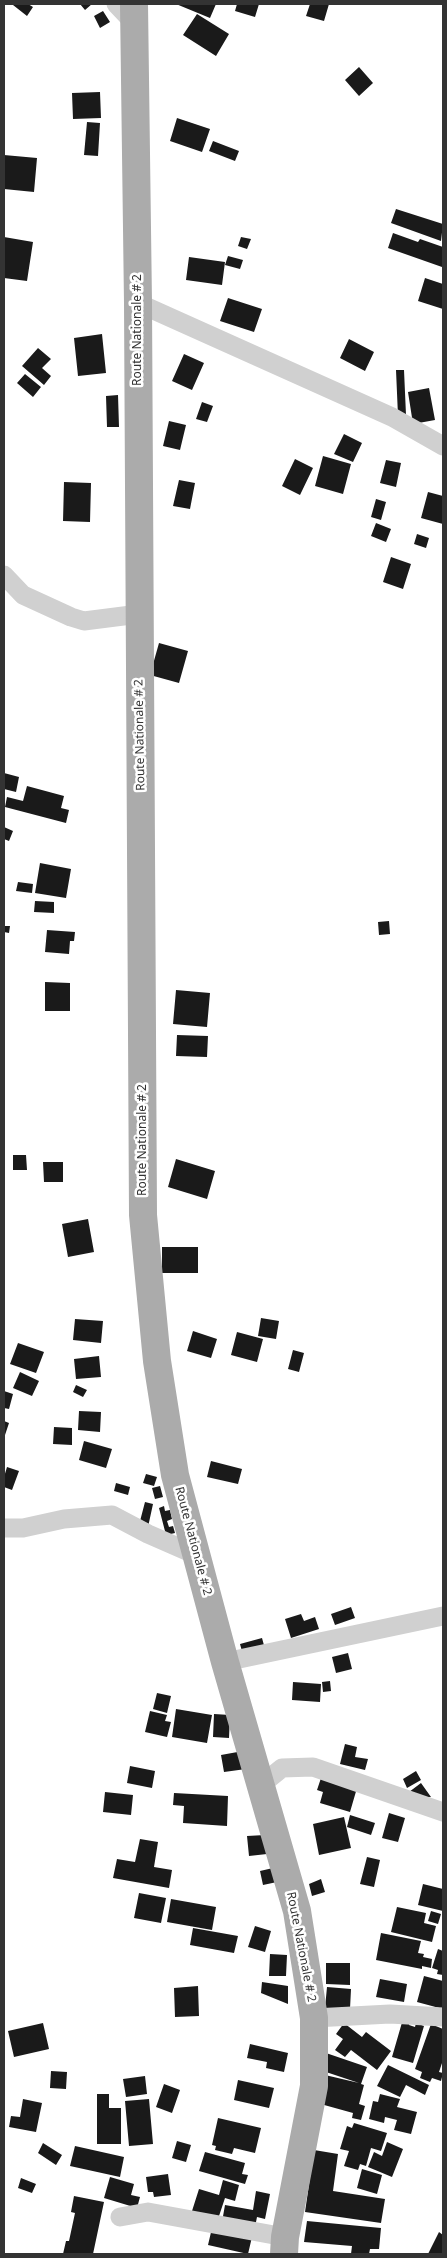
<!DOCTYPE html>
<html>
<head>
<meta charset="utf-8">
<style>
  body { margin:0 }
  #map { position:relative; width:447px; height:2258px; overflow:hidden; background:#fff; font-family:"Noto Sans",sans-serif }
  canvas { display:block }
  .frame { position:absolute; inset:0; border:5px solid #333; pointer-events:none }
</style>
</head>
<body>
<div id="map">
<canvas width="447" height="2258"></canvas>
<div class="frame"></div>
</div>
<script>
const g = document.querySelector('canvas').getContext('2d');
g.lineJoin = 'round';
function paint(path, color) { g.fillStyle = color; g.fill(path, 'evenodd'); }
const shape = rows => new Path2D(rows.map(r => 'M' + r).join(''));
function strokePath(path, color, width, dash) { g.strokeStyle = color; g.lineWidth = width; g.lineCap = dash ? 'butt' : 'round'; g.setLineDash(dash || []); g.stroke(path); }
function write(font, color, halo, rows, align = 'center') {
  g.font = font + ' "Noto Sans",sans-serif'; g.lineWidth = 5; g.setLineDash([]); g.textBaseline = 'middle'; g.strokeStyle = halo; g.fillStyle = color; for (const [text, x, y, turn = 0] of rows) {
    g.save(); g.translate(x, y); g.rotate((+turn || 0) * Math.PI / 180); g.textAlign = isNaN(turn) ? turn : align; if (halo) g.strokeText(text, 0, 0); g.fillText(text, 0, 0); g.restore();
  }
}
const building = shape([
  [14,4,28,4,33,7,27,16,13,5],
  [80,4,92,4,85,10],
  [176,4,216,4,210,18],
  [237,4,259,4,255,17,235,11],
  [310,4,329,4,324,21,306,16],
  [103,11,110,22,100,28,94,16],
  [197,14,229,34,216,56,183,35],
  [359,67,373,83,359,96,345,80],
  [100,92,101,118,73,119,72,93],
  [177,118,210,129,202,152,170,141],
  [87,122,100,123,98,156,84,155],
  [213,141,239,151,235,161,209,151],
  [4,155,37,158,34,192,4,189],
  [396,209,443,224,441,241,391,223],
  [393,233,418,242,420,239,443,247,442,267,388,248],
  [4,237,33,242,27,281,4,278],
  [241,237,251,239,247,249,238,246],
  [228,256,243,260,240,269,225,265],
  [189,257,225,262,222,285,186,280],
  [425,278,443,284,443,309,418,301],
  [228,298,262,309,254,332,220,321],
  [102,334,106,373,78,376,74,338],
  [349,339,374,352,365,371,340,358],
  [38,348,51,359,42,368,51,376,44,385,22,366],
  [184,354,204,363,192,390,172,381],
  [396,370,404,370,406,415,398,416],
  [25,374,41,387,33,397,17,383],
  [429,388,435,420,413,424,408,392],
  [118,395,119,427,107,427,106,396],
  [202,402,213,406,207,422,196,419],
  [169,421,186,425,180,450,163,446],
  [344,434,362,443,353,462,334,454],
  [323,456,351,464,343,494,315,486],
  [295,459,313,468,300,495,282,486],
  [386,460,401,463,396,487,380,483],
  [179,480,195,483,190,509,173,506],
  [64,482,91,483,90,522,63,521],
  [428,492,443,496,443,524,421,518],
  [376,499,386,502,381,520,371,517],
  [376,523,391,529,386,542,371,536],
  [417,534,429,538,426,548,414,544],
  [391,557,411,564,403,589,383,582],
  [159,643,188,651,179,683,150,675],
  [4,773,19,777,16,792,4,789],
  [27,786,64,796,61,808,69,810,66,823,5,807,7,797,23,801],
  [4,827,13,831,9,841,4,839],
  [40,863,71,869,66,898,35,893],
  [18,882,33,884,32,893,16,891],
  [35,901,54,902,54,913,34,912],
  [389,921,390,934,379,935,378,922],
  [4,926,10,926,9,933,4,932],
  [47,930,75,932,74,941,70,941,69,954,45,952],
  [45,982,70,983,70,1011,45,1011],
  [176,990,210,993,207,1027,173,1024],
  [177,1035,208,1036,207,1057,176,1056],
  [13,1155,26,1155,27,1170,13,1170],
  [176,1159,215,1171,207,1199,168,1187],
  [43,1162,63,1162,63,1182,44,1182],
  [88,1219,94,1252,68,1257,62,1224],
  [162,1247,198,1247,198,1273,162,1273],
  [261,1318,279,1321,276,1339,258,1336],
  [75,1319,103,1321,101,1343,73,1340],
  [193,1331,217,1339,211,1358,187,1351],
  [237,1332,263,1339,257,1362,231,1355],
  [18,1343,44,1352,36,1373,10,1364],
  [293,1350,304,1353,299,1372,288,1369],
  [99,1356,101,1377,76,1379,74,1359],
  [20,1372,39,1381,32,1396,13,1388],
  [76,1385,87,1390,83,1397,73,1392],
  [4,1391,13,1394,9,1409,4,1408],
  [79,1411,101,1412,100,1432,78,1430],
  [4,1421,9,1423,4,1438],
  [54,1427,72,1428,72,1445,53,1444],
  [84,1441,112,1449,106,1468,79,1460],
  [211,1461,242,1469,238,1484,207,1477],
  [7,1467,19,1471,12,1490,4,1487,4,1477],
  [146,1474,157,1477,154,1486,143,1483],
  [116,1483,130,1487,128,1495,114,1491],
  [160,1486,163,1497,155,1499,152,1488],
  [145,1502,153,1504,148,1527,139,1525],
  [164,1506,165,1511,170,1510,172,1519,167,1521,169,1527,173,1526,175,1533,166,1535,159,1508],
  [351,1607,355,1618,335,1625,331,1614],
  [301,1614,304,1621,315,1617,319,1629,291,1638,285,1619],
  [262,1638,265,1649,243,1655,240,1644],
  [348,1653,352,1669,336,1673,332,1657],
  [330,1681,331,1691,323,1692,322,1682],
  [293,1682,321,1684,320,1702,292,1700],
  [157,1693,171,1696,167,1713,153,1709],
  [176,1709,212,1715,207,1743,172,1737],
  [150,1711,167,1715,165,1721,171,1722,167,1737,145,1732],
  [214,1714,230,1715,229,1738,213,1737],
  [345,1744,357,1747,355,1757,368,1759,365,1770,340,1764],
  [243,1751,246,1769,224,1772,221,1755],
  [130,1766,155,1771,152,1788,127,1783],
  [416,1771,421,1780,407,1788,403,1779],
  [321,1778,357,1788,350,1812,320,1803,323,1792,317,1790],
  [421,1783,431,1797,422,1798,409,1792],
  [105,1792,133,1795,131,1815,103,1812],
  [174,1793,228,1796,227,1826,183,1823,184,1806,173,1805],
  [389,1813,405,1818,398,1842,382,1838],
  [350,1815,375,1823,371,1835,347,1827],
  [344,1817,351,1848,319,1855,313,1824],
  [265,1835,267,1854,249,1856,247,1836],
  [140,1839,158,1842,154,1867,172,1870,169,1888,113,1878,117,1859,135,1862],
  [367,1857,380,1860,374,1887,360,1884],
  [273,1868,277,1882,263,1885,260,1871],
  [321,1879,325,1892,312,1896,309,1884],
  [423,1884,443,1889,443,1911,418,1905],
  [139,1893,166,1898,161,1923,134,1918],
  [171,1899,216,1907,212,1930,167,1922],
  [397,1907,426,1913,424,1923,436,1926,432,1942,391,1932],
  [431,1911,441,1914,438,1924,428,1921],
  [255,1926,271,1931,265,1952,248,1947],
  [193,1928,238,1936,234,1953,190,1945],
  [381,1933,421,1941,418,1953,424,1954,423,1957,432,1959,431,1968,422,1966,422,1969,376,1960],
  [438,1949,443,1951,443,1975,437,1974,438,1970,432,1968],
  [270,1954,287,1955,286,1976,269,1976],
  [326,1963,350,1963,350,1985,326,1984],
  [424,1976,443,1981,443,2009,417,2002],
  [380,1979,407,1984,404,2002,376,1997],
  [262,1982,288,1986,288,2004,261,1993],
  [198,1986,199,2016,175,2017,174,1988],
  [327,1987,351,1989,350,2009,325,2008],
  [403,2019,410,2021,409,2025,415,2027,416,2023,424,2026,413,2063,392,2057],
  [43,2023,49,2049,14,2057,8,2031],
  [344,2023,362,2037,366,2032,391,2051,377,2070,351,2050,345,2057,335,2050,343,2039,336,2034],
  [431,2024,443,2029,443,2060,439,2072,443,2073,441,2081,432,2078,430,2082,420,2078,422,2072,415,2069],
  [250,2044,288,2053,284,2072,266,2068,267,2062,247,2058],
  [326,2053,367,2067,361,2084,364,2085,359,2104,365,2106,361,2120,352,2118,353,2113,317,2103,325,2075,359,2083,320,2070],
  [388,2065,429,2085,425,2095,406,2085,400,2097,377,2086],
  [51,2071,67,2072,66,2089,50,2088],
  [145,2076,147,2094,126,2097,123,2079],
  [238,2080,274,2088,269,2108,234,2100],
  [164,2084,180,2090,172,2113,156,2107],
  [97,2094,109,2094,109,2108,121,2108,121,2144,97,2144],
  [380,2094,400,2099,397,2107,417,2112,411,2134,394,2130,397,2120,385,2117,384,2123,369,2119,373,2101,378,2102],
  [23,2099,42,2103,36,2132,9,2127,11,2116,20,2117],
  [149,2099,153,2144,129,2146,125,2101],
  [218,2118,261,2128,255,2153,234,2148,232,2154,215,2150,216,2146,212,2145],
  [354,2123,387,2133,381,2151,371,2148,366,2166,360,2164,358,2170,344,2166,349,2151,340,2149,347,2126,352,2128],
  [177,2141,191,2145,186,2162,172,2158],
  [387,2142,403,2149,392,2177,368,2167,374,2152,382,2156],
  [43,2143,62,2155,56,2165,38,2153],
  [75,2146,124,2157,120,2177,70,2166],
  [314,2150,338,2154,333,2191,385,2199,381,2223,305,2212],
  [205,2152,245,2163,242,2174,248,2175,245,2184,199,2171],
  [362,2169,382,2175,377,2194,357,2188],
  [168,2174,171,2195,154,2197,153,2192,148,2192,146,2177],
  [110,2177,134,2184,131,2195,140,2197,137,2208,104,2198],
  [21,2178,36,2184,32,2193,18,2188],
  [223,2180,239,2185,235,2201,225,2198,218,2219,192,2211,199,2189,219,2195],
  [256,2191,270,2194,265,2219,257,2217,255,2227,222,2222,225,2205,253,2210],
  [74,2196,104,2202,93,2254,63,2254,66,2241,69,2241,75,2213,71,2212],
  [307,2221,381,2228,379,2249,370,2249,369,2254,351,2254,352,2246,304,2242],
  [212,2228,252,2237,248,2254,208,2245],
  [439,2232,443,2235,443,2254,428,2254]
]);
const street = shape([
  [116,4,134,23],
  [138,303,392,417,443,446],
  [4,575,23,595,71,617,84,621,139,614],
  [4,1528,23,1528,64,1519,112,1515,148,1534,196,1555],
  [225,1662,443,1616],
  [261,1785,282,1768,313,1767,443,1812],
  [314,2018,390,2014,443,2017],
  [120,2217,148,2212,285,2237]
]);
const primary = shape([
  [134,4,138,303,143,1215,157,1361,175,1475,225,1662,297,1911,314,2018,314,2086,285,2237,284,2254]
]);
const streetNames = [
  ["Route Nationale # 2",138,330,-90],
  ["Route Nationale # 2",140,735,-91],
  ["Route Nationale # 2",143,1140,-90],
  ["Route Nationale # 2",193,1541,75],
  ["Route Nationale # 2",301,1947,79]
];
paint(building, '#1a1a1a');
strokePath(street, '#d0d0d0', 19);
strokePath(primary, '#ababab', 28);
write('12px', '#333', '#fff', streetNames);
</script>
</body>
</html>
